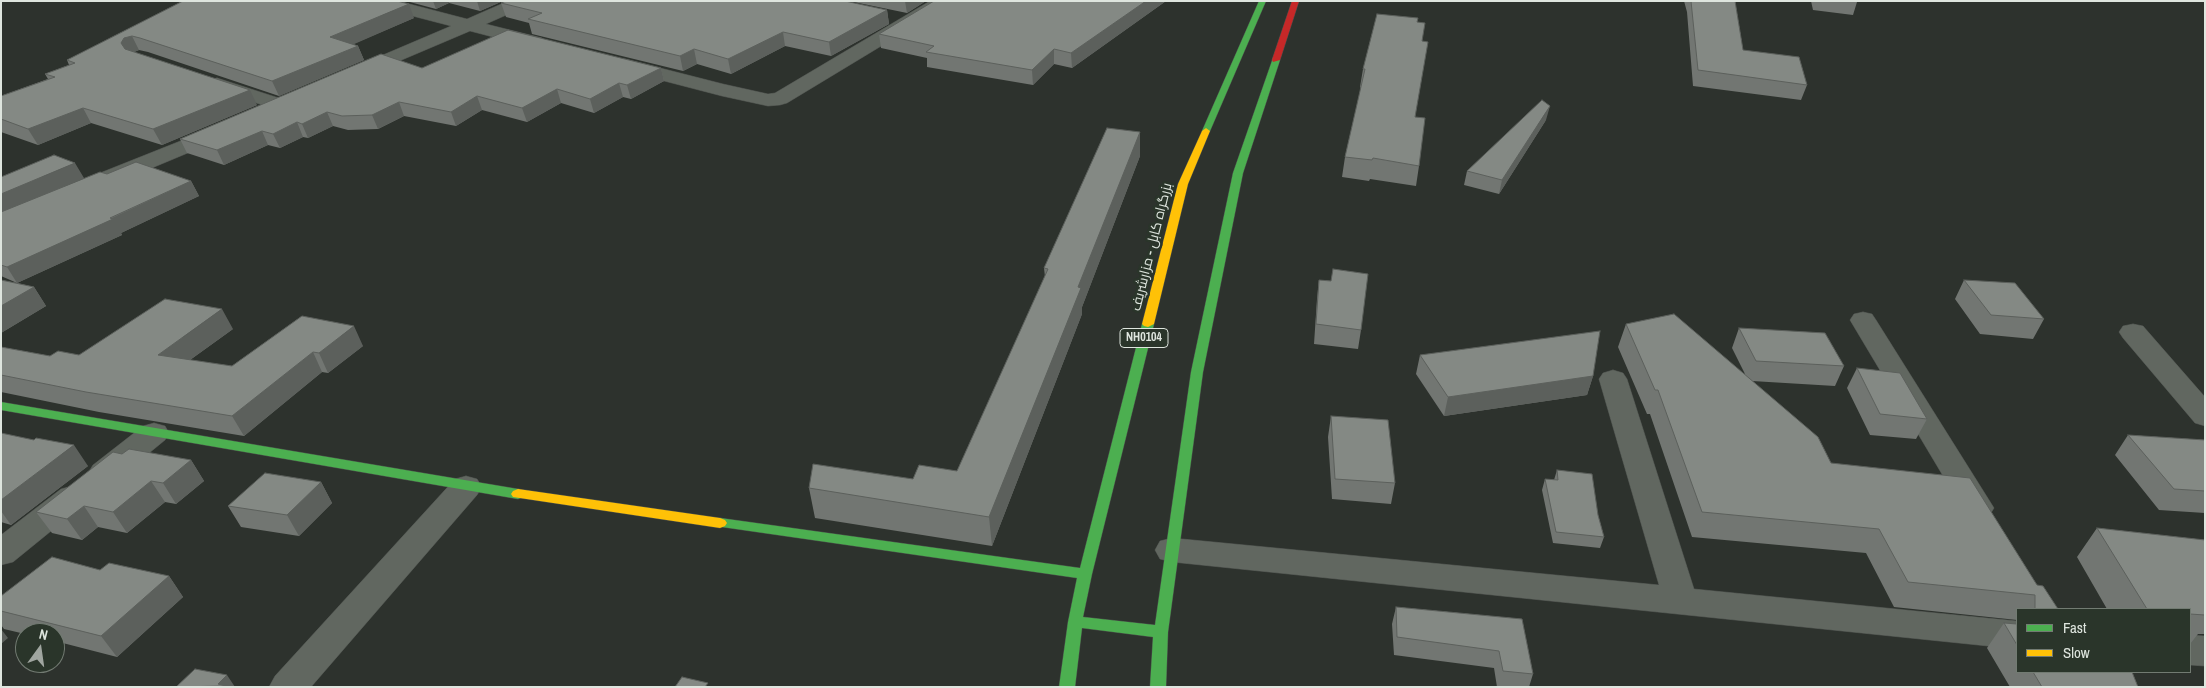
<!DOCTYPE html>
<html>
<head>
<meta charset="utf-8">
<style>
  body { margin:0 }
  #map { position:relative; width:2206px; height:688px; overflow:hidden; background:#2d322d; font-family:"Archivo Narrow",sans-serif }
  canvas { display:block }
  .frame { position:absolute; inset:0; border:2px solid #dee5de; pointer-events:none }
  .legend { position:absolute; left:2016px; top:608px; width:175px; height:65px; box-sizing:border-box; background:#2a352a; border:1px solid #727b72; margin:0; padding:6px 9px; list-style:none; font-size:15px; color:#dee5de }
  .legend li { display:flex; align-items:center; gap:10px; height:25px }
  .legend b { width:25px; border:1px solid #727b72 }
  .north { position:absolute; left:15px; top:623px; width:50px; height:50px; box-sizing:border-box; background:#2a352a; border:1px solid #727b72; border-radius:50%; rotate:14deg; font-size:14px; font-weight:700; line-height:20px; text-align:center; color:#dee5de }
  .north::after { content:''; display:block; margin:auto; width:18px; height:22px; background:#a0a6a0; clip-path:polygon(50% 0,100% 100%,50% 72%,0 100%) }
</style>
</head>
<body>
<div id="map">
<canvas width="2206" height="688"></canvas>
<div class="frame"></div>
<ul class="legend">
<li><b style="height:6px;background:#4caf50"></b>Fast</li>
<li><b style="height:6px;background:#ffc107"></b>Slow</li>
</ul>
<div class="north">N</div>
</div>
<script>
const g = document.querySelector('canvas').getContext('2d');
g.lineJoin = 'round';
const shape = rows => new Path2D(rows.map(r => 'M' + r).join(''));
function strokePath(path, color, width, dash) { g.strokeStyle = color; g.lineWidth = width; g.lineCap = dash ? 'butt' : 'round'; g.setLineDash(dash || []); g.stroke(path); }
function paint(path, color) { g.fillStyle = color; g.fill(path, 'evenodd'); }
function write(font, color, halo, rows, align = 'center') {
  g.font = font + ' "Archivo Narrow",Cairo,sans-serif'; g.lineWidth = 5; g.setLineDash([]); g.textBaseline = 'middle'; g.strokeStyle = halo; g.fillStyle = color; for (const [text, x, y, turn = 0] of rows) {
    g.save(); g.translate(x, y); g.rotate((+turn || 0) * Math.PI / 180); g.textAlign = isNaN(turn) ? turn : align; if (halo) g.strokeText(text, 0, 0); g.fillText(text, 0, 0); g.restore();
  }
}
const street = shape([
  [367,1,398,1,467,19,508,1,532,1,529,5,486,24,542,38,544,42,542,46,535,48,470,31,357,79,350,77,347,73,350,69,451,26,370,5,367,1],
  [930,1,952,1,949,5,787,103,780,105,768,106,722,96,618,69,615,65,618,61,625,59,723,84,768,94,775,93,930,1],
  [217,78,288,101,291,105,288,109,281,111,210,88,207,84,210,80,217,78],
  [218,126,226,127,229,132,226,137,116,183,108,185,100,183,97,178,100,173,218,126],
  [1863,312,1872,314,1876,320,1989,500,1994,508,1989,516,1978,519,1967,516,1850,320,1854,314,1863,312],
  [2133,324,2143,326,2205,397,2205,426,2195,423,2123,338,2119,332,2123,326,2133,324],
  [1613,370,1623,373,1627,379,1694,589,2017,621,2017,649,1172,562,1160,559,1155,550,1160,541,1172,538,1659,585,1599,379,1603,373,1613,370],
  [154,423,165,426,169,433,165,440,115,481,104,484,93,481,88,473,93,465,143,426,154,423],
  [466,476,477,479,482,487,477,495,311,687,269,687,275,676,455,479,466,476],
  [72,486,83,489,88,497,83,505,13,562,1,565,1,535,61,489,72,486],
  [2190,635,2205,636,2205,666,2190,665,2190,635]
]);
const fast = shape([
  [1259,1,1266,1,1210,131,1206,134,1203,133,1202,131,1259,1],
  [1273,58,1280,60,1243,173,1203,372,1168,632,1166,687,1150,687,1153,637,1082,628,1075,687,1059,687,1068,622,1077,578,715,526,713,523,715,520,720,518,1080,568,1142,324,1148,321,1154,324,1092,574,1083,617,1155,625,1191,372,1233,173,1273,58],
  [1,402,518,489,523,491,525,494,523,497,518,499,1,410,1,402]
]);
const slow = shape([
  [1206,128,1210,131,1188,184,1154,324,1148,327,1144,326,1142,324,1178,184,1202,131,1206,128],
  [518,489,720,518,725,520,727,523,725,526,720,528,513,497,511,494,513,491,518,489]
]);
const jam = shape([
  [1292,1,1299,1,1280,60,1273,62,1272,60,1292,1]
]);
const wall = shape([
  [183,1,414,18,353,44,358,46,364,60,279,96,148,52,139,50,134,52,257,105,162,145,91,123,38,145,1,132,1,96,48,79,45,74,69,65,67,60],
  [406,1,503,1,480,11,449,3,436,9],
  [849,1,926,1,907,13],
  [1166,1,1072,68,1054,64,1033,85,927,67,927,58,881,48,879,34],
  [1684,1,1735,1,1743,50,1807,85,1801,100,1693,86,1687,12],
  [1811,1,1857,1,1857,2,1853,15,1813,10],
  [501,3,887,10,889,24,831,56,785,46,731,74,697,64,683,71,532,34,529,23,506,17],
  [1418,18,1417,22,1422,41,1415,117,1419,166,1416,186,1370,179,1369,181,1342,177,1345,157,1361,88,1360,87,1363,69],
  [422,68,661,68,664,81,631,99,623,97,594,113,561,103,527,122,482,110,456,126,404,116,378,129,348,130,333,126,308,138,303,137,280,148,268,145,224,165,187,153,180,139],
  [1546,120,1499,194,1464,185,1467,171],
  [1140,132,1140,156,1082,307,1082,314,992,546,815,518,809,488,913,479,957,471,1045,277,1044,268],
  [107,174,191,181,199,196,121,233,122,235,17,283,34,287,46,306,1,333,1,280,17,283,1,276,1,177,84,178,58,189],
  [1319,280,1331,281,1361,330,1358,349,1314,344,1317,299],
  [1964,280,2044,319,2033,339,1980,334,1955,299],
  [302,316,363,346,328,373,322,372,244,436,99,412,1,392,1,347,50,356,79,355,233,329,190,360,232,366],
  [1626,324,1745,374,1732,348,1739,328,1844,366,1835,386,1752,381,1831,463,2037,585,2058,609,2017,609,2017,620,1894,607,1866,553,1692,537,1650,414,1647,414,1618,347],
  [1420,355,1593,376,1587,395,1444,416,1416,374],
  [1857,368,1927,419,1916,439,1870,435,1847,388],
  [1331,416,1395,483,1391,504,1332,499,1328,437],
  [1,433,88,466,11,525,1,522],
  [2128,435,2205,440,2205,513,2159,510,2115,455],
  [122,454,191,460,204,481,176,504,165,502,127,533,98,527,82,540,52,533,36,512],
  [1557,470,1598,515,1604,537,1600,548,1553,543,1542,490,1545,479,1554,480],
  [321,482,332,503,299,536,241,527,228,506],
  [2097,528,2205,540,2205,634,2198,634,2190,644,2190,609,2107,609,2077,557],
  [100,570,169,576,183,597,117,657,55,641,55,633,25,633,25,634,4,629,1,625,1,596],
  [1396,607,1522,619,1533,674,1529,687,1497,687,1494,668,1394,655,1392,624],
  [2004,623,2017,624,2017,672,2132,672,2138,687,2010,687,1987,648]
]);
const shadedWall = shape([
  [433,1,449,1,449,3,436,9],
  [477,1,503,1,480,11],
  [905,1,926,1,907,13],
  [1146,1,1166,1,1072,68,1071,53],
  [409,4,414,18,336,52,330,37],
  [887,10,889,24,831,56,829,42],
  [783,32,785,46,731,74,728,59],
  [132,36,139,50,132,53,128,58,121,43,124,38],
  [358,46,364,60,279,96,272,81],
  [694,49,697,64,683,71,680,56],
  [1054,49,1054,64,1033,85,1032,70],
  [661,68,664,81,631,99,627,85],
  [619,83,623,97,594,113,590,99],
  [557,89,561,103,527,122,522,108],
  [250,90,257,105,162,145,153,129],
  [477,96,482,110,456,126,451,112],
  [399,102,404,116,378,129,372,115],
  [1550,106,1546,120,1499,194,1502,180],
  [83,108,91,123,38,145,28,129],
  [327,112,333,126,308,138,302,124],
  [297,122,303,137,280,148,273,134],
  [262,131,268,145,224,165,217,150],
  [1140,132,1140,156,1082,307,1082,314,992,546,989,517,1078,287],
  [75,163,84,178,1,213,1,194],
  [191,181,199,196,121,233,122,235,17,283,7,267],
  [34,287,46,306,1,333,1,306],
  [222,309,233,329,169,375,158,355],
  [354,326,363,346,328,373,319,353],
  [313,352,322,372,244,436,232,416],
  [1593,376,1587,395,1444,416,1448,397],
  [74,445,88,466,11,525,1,511,1,500],
  [191,460,204,481,176,504,163,483],
  [151,481,165,502,127,533,113,512],
  [321,482,332,503,299,536,287,515],
  [84,506,98,527,82,540,67,519],
  [169,576,183,597,117,657,101,636],
  [1,629,8,638,1,644],
  [227,675,235,687,220,687,218,684]
]);
const building = shape([
  [183,1,397,1,409,4,330,37,358,46,272,81,140,38,132,36,124,38,121,43,125,49,250,90,153,129,83,108,28,129,1,119,1,96,55,77,45,74,75,63,67,60,183,1],
  [506,1,845,1,887,10,829,42,783,32,728,59,694,49,680,56,528,19,542,13,501,3,506,1],
  [934,1,1146,1,1071,53,1054,49,1032,70,926,52,934,46,879,34,934,1],
  [1691,1,1735,1,1743,50,1799,57,1807,85,1698,70,1691,1],
  [1377,14,1418,18,1417,22,1425,23,1422,41,1428,42,1415,117,1425,118,1419,166,1373,158,1372,160,1345,157,1365,69,1363,69,1377,14],
  [508,30,661,68,627,85,619,83,590,99,557,89,522,108,477,96,451,112,399,102,372,115,342,116,327,112,302,124,297,122,273,134,262,131,217,150,180,139,381,54,422,68,508,30],
  [1542,100,1550,106,1502,180,1467,171,1542,100],
  [1107,128,1140,132,1078,287,1081,288,989,517,809,488,813,464,913,479,919,465,957,471,1048,269,1044,268,1107,128],
  [54,155,75,163,1,194,1,177,54,155],
  [136,162,191,181,110,218,113,219,7,267,1,265,1,212,100,172,107,174,136,162],
  [1333,269,1368,274,1361,330,1316,324,1319,280,1331,281,1333,269],
  [1,280,34,287,1,306,1,280],
  [1964,280,2015,283,2044,319,1991,315,1964,280],
  [165,299,222,309,158,355,232,366,302,316,354,326,319,353,313,352,232,416,86,392,1,375,1,347,50,356,58,351,79,355,165,299],
  [1674,314,1818,437,1831,463,1970,478,2037,585,2043,586,2058,609,2035,609,2035,595,1908,582,1879,529,1702,512,1658,390,1655,390,1626,324,1674,314],
  [1739,328,1825,333,1844,366,1756,361,1739,328],
  [1600,331,1593,376,1448,397,1420,355,1600,331],
  [1857,368,1900,373,1927,419,1880,414,1857,368],
  [1331,416,1388,420,1395,483,1335,479,1331,416],
  [1,433,34,440,36,438,74,445,1,500,1,433],
  [2128,435,2205,440,2205,491,2174,489,2128,435],
  [129,449,191,460,163,483,151,481,113,512,84,506,67,519,36,512,113,452,122,454,129,449],
  [1557,470,1592,474,1598,515,1604,537,1556,532,1545,479,1558,480,1557,470],
  [265,473,321,482,287,515,228,506,265,473],
  [2097,528,2205,540,2205,615,2190,614,2190,609,2147,609,2097,528],
  [52,557,100,570,109,563,169,576,101,636,1,611,1,596,52,557],
  [1396,607,1522,619,1533,674,1503,671,1499,651,1397,637,1396,607],
  [2004,623,2017,624,2017,645,2004,623],
  [195,669,227,675,218,684,226,686,176,687,195,669],
  [2033,672,2132,672,2138,687,2042,687,2033,672],
  [682,677,708,683,705,687,675,687,682,677]
]);
const shields = [
  [1144,338,48]
];
const shieldNames = [
  ["NH0104",1144,338]
];
const streetNames = [
  ["بزرگراه کابل - مزارشریف",1152,247,-76]
];
strokePath(street, '#4a4e4a', 1);
strokePath(fast, '#4a4e4a', 1);
strokePath(slow, '#4a4e4a', 1);
strokePath(jam, '#4a4e4a', 1);
paint(street, '#616760');
paint(fast, '#4caf50');
paint(slow, '#ffc107');
paint(jam, '#c62828');
paint(wall, '#727672');
paint(shadedWall, '#5c605c');
paint(building, '#848984');
strokePath(building, '#5c605c', 1);
for (const [x, y, w] of shields) { const box = new Path2D(); box.roundRect(x - w / 2, y - 9.5, w, 19, 4); g.fillStyle = '#2a352a'; g.fill(box); strokePath(box, '#dee5de', 1); }
write('bold 12px', '#dee5de', null, shieldNames);
write('14px', '#dee5de', '#2a352a', streetNames);
</script>
</body>
</html>
